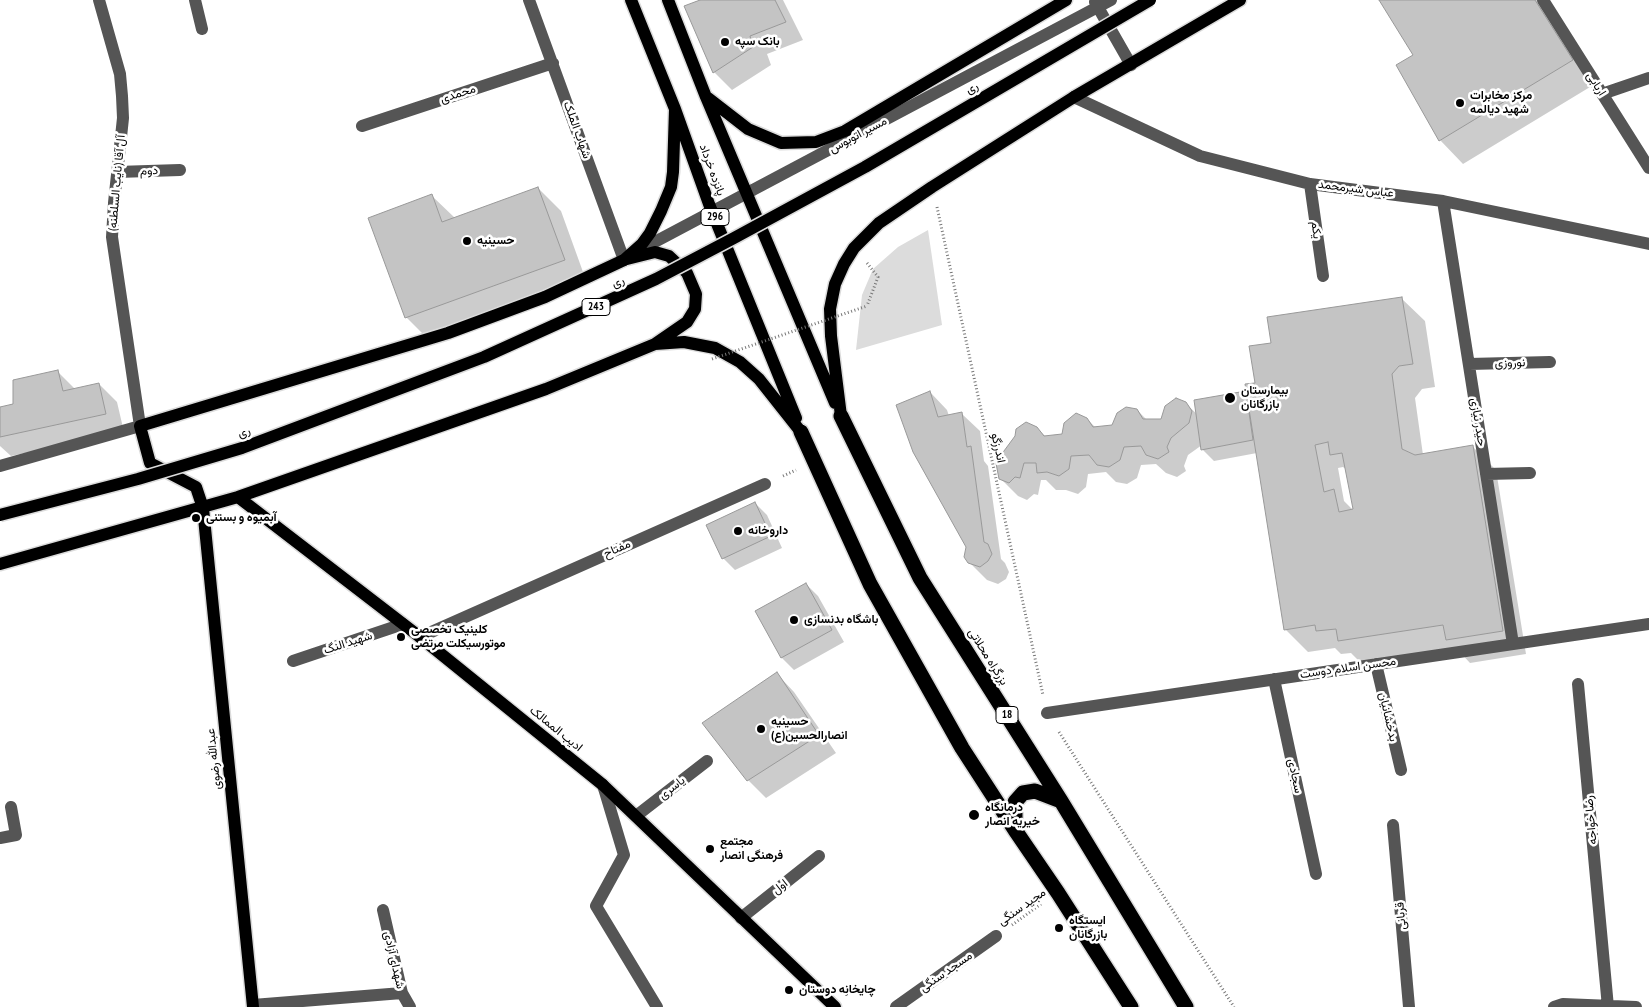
<!DOCTYPE html>
<html>
<head>
<meta charset="utf-8">
<style>
  body { margin:0 }
  canvas { display:block; background:#fff }
</style>
</head>
<body>
<canvas width="1649" height="1007"></canvas>
<script>
const g = document.querySelector('canvas').getContext('2d');
g.lineJoin = 'round';
function paint(path, color) { g.fillStyle = color; g.fill(path, 'evenodd'); }
const shape = rows => new Path2D(rows.map(r => 'M' + r).join(''));
function strokePath(path, color, width, dash) { g.strokeStyle = color; g.lineWidth = width; g.lineCap = dash ? 'butt' : 'round'; g.setLineDash(dash || []); g.stroke(path); }
function write(font, color, halo, rows, align = 'center') {
  g.font = font + ' "PT Sans Narrow",Vazirmatn,sans-serif'; g.lineWidth = 5; g.setLineDash([]); g.textBaseline = 'middle'; g.strokeStyle = halo; g.fillStyle = color; for (const [text, x, y, turn = 0] of rows) {
    g.save(); g.translate(x, y); g.rotate((+turn || 0) * Math.PI / 180); g.textAlign = isNaN(turn) ? turn : align; if (halo) g.strokeText(text, 0, 0); g.fillText(text, 0, 0); g.restore();
  }
}
const green = shape([
  [928,230,942,325,856,350,862,295,873,269,898,247]
]);
const shadow = shape([
  [703,0,783,0,803,40,767,54,771,65,732,90,714,72,686,7],
  [1381,0,1537,0,1552,15,1595,84,1463,164,1440,140,1414,56],
  [538,188,561,211,587,283,429,340,406,317,432,196,455,218],
  [1401,298,1425,321,1435,387,1422,389,1415,398,1423,455,1473,447,1496,470,1526,654,1470,663,1457,649,1362,664,1351,653,1341,654,1335,648,1308,652,1285,629,1257,453,1214,461,1202,449,1202,445,1188,455,1184,466,1186,471,1177,477,1166,473,1156,464,1141,465,1137,478,1127,484,1116,482,1106,472,1088,474,1086,487,1078,494,1066,490,1056,490,1046,480,1041,480,1038,495,1034,494,1027,500,1018,496,1000,478,1037,428,1046,437,1063,435,1087,419,1096,428,1113,426,1137,410,1147,420,1162,420,1185,403,1198,415,1246,393,1248,395,1257,384,1273,344],
  [1343,467,1347,470,1355,512,1344,501,1338,468],
  [58,372,75,389,99,384,117,402,124,432,11,456,0,446,0,409,14,405],
  [930,392,947,410,949,416,962,414,980,431,984,461,988,466,1001,559,1005,563,1009,572,1006,579,998,584,987,580,969,562,968,547],
  [755,503,767,515,782,548,735,570,723,558],
  [806,584,818,596,844,642,794,670,782,658,756,611],
  [777,674,794,692,836,753,766,798,748,780]
]);
const building = shape([
  [700,0,775,0,786,22,750,36,753,47,713,73,684,6,700,0],
  [1379,0,1535,0,1573,60,1439,141,1396,65,1413,55,1379,0],
  [538,187,565,260,405,318,368,218,432,194,442,222,538,187],
  [1402,297,1413,364,1399,366,1392,374,1402,449,1415,455,1473,445,1503,631,1446,640,1443,625,1338,641,1336,629,1316,631,1315,625,1284,630,1245,384,1255,383,1249,346,1271,343,1267,317,1402,297],
  [1328,442,1330,455,1342,453,1353,509,1339,512,1334,489,1324,492,1315,445,1328,442],
  [58,370,63,391,99,383,106,414,0,437,0,407,13,404,13,380,58,370],
  [930,391,938,417,962,412,967,447,971,446,984,542,988,544,992,554,988,561,980,567,968,563,964,557,966,547,913,452,896,405,930,391],
  [1246,391,1253,440,1201,450,1194,400,1246,391],
  [1176,398,1186,402,1192,411,1189,423,1171,438,1167,447,1169,452,1158,459,1146,455,1141,446,1124,447,1120,460,1109,467,1097,465,1089,455,1071,456,1069,469,1059,476,1047,472,1037,473,1036,463,1024,463,1020,478,1015,477,1009,483,999,479,995,458,1001,455,1015,436,1016,429,1026,422,1037,427,1044,436,1062,434,1064,423,1076,413,1087,418,1093,427,1112,425,1117,413,1126,407,1137,409,1143,419,1161,419,1165,406,1176,398],
  [755,502,771,536,722,559,706,525,755,502],
  [806,583,832,630,781,658,755,611,806,583],
  [777,672,819,735,747,781,702,723,777,672]
]);
const path = shape([
  [937,207,1043,695],
  [867,263,878,277,867,306],
  [783,476,796,470],
  [1059,732,1234,1007],
  [1012,925,1041,904]
]);
const minor = shape([
  [99,0,120,74,122,96,123,118,114,203,112,237,140,426],
  [195,0,202,29],
  [529,0,624,260],
  [1543,0,1649,168],
  [1095,2,1131,65],
  [1602,94,1649,78],
  [1074,97,1200,156,1310,184,1443,201,1649,244],
  [362,126,553,63],
  [117,172,180,170],
  [1310,184,1323,276],
  [1443,201,1513,644],
  [634,253,1111,0],
  [1469,364,1550,362],
  [0,466,140,426],
  [1486,474,1530,473],
  [420,637,765,484],
  [293,661,403,624],
  [1376,664,1401,770],
  [1274,679,1316,874],
  [1578,684,1608,1007],
  [1047,713,1649,624],
  [603,785,624,855,596,906,657,1007],
  [636,816,707,761],
  [1393,825,1409,1007],
  [0,838,16,835,11,807],
  [383,910,402,993,410,1007],
  [741,918,819,856],
  [253,1005,402,993],
  [896,1007,996,936],
  [1554,1007,1563,1004,1636,1007]
]);
const major = shape([
  [631,0,675,109,709,204,796,418],
  [668,0,706,97,835,403],
  [708,98,748,129,781,143,816,142,845,131,1066,0],
  [627,259,655,252,669,256,687,273,696,294,695,309,687,322,655,344],
  [841,416,831,336,830,309,835,284,844,264,854,248,879,223,932,187,1074,97,1240,0],
  [238,497,420,637,603,785,835,1007],
  [0,564,238,497,546,389,655,344,684,342,715,348,740,362,759,379,801,432],
  [253,1007,203,508,196,487,150,463,140,426,448,333,545,297,624,260,642,244,650,233,661,211,671,187,673,172,675,109]
]);
const highway = shape([
  [841,416,920,578,1061,801,1186,1007],
  [801,432,870,584,962,748,1015,830,1058,893,1131,1007],
  [1015,830,1015,802,1023,793,1035,791,1061,801]
]);
const pathBridge = shape([
  [712,359,867,306]
]);
const majorBridge = shape([
  [0,515,138,479,242,448,484,357,656,279,734,238,865,167,1150,0]
]);
const markers = [
  [725,42,5,"#000"],
  [1460,103,5,"#000"],
  [467,241,5,"#000"],
  [1230,398,6,"#000"],
  [196,518,5,"#000"],
  [738,531,5,"#000"],
  [794,620,5,"#000"],
  [401,637,5,"#000"],
  [761,729,5,"#000"],
  [974,815,6,"#000"],
  [710,849,5,"#000"],
  [1059,928,5,"#000"],
  [789,990,5,"#000"]
];
const shields = [
  [715,217,28],
  [596,307,28],
  [1007,715,22]
];
const shieldNames = [
  ["296",715,217],
  ["243",596,307],
  ["18",1007,715]
];
const poiNames = [
  ["بانک سپه",735,42],
  ["مرکز مخابرات",1470,96],
  ["شهید دیالمه",1470,110],
  ["حسینیه",477,241],
  ["بیمارستان",1241,391],
  ["بازرگانان",1241,405],
  ["آبمیوه و بستنی",206,518],
  ["داروخانه",748,531],
  ["باشگاه بدنسازی",804,620],
  ["کلینیک تخصصی",411,630],
  ["موتورسیکلت مرتضی",411,644],
  ["حسینیه",771,722],
  ["انصارالحسین(ع)",771,736],
  ["درمانگاه",985,808],
  ["خیریه انصار",985,822],
  ["مجتمع",720,842],
  ["فرهنگی انصار",720,856],
  ["ایستگاه",1069,921],
  ["بازرگانان",1069,935],
  ["چایخانِه دوستان",799,990]
];
const streetNames = [
  ["اربابی",1596,84,58],
  ["ری",972,88,-30],
  ["محمدی",458,94,-18],
  ["شهاب الملک",577,130,70],
  ["مسیر اتوبوس",858,135,-28],
  ["پانزده خرداد",712,170,70],
  ["دوم",149,171,-2],
  ["آل آقا (نایب السلطنه)",117,183,-85],
  ["عباس شیرمحمد",1356,189,7],
  ["یکم",1316,230,83],
  ["ری",618,282,-25],
  ["نوروزی",1510,363,-1],
  ["حیدر نیازی",1478,422,81],
  ["ری",244,432,-20],
  ["اندرزگو",998,448,78],
  ["مفتاح",617,549,-24],
  ["شهید النگ",348,643,-18],
  ["بزرگراه محلاتی",988,657,58],
  ["محسن اسلام دوست",1348,668,-8],
  ["بدخشانیان",1388,717,77],
  ["ادیب الممالک",556,729,39],
  ["عبدالله رضوی",214,759,-96],
  ["سجادی",1295,776,78],
  ["یاسری",672,788,-38],
  ["رضا خواجه",1591,820,-95],
  ["اول",780,887,-38],
  ["مجید سنگی",1022,907,-35],
  ["قربانی",1401,916,-95],
  ["شهدای آزادی",394,960,77],
  ["مسجد سنگی",946,972,-35]
];
paint(green, '#dcdcdc');
paint(shadow, '#0003');
paint(building, '#c4c4c4');
strokePath(building, '#999', 1);
strokePath(major, '#dbdbdb', 15);
strokePath(highway, '#dbdbdb', 18);
strokePath(path, '#777', 3, [1, 2.5]);
strokePath(minor, '#555', 12);
strokePath(major, '#000', 12);
strokePath(highway, '#000', 15);
strokePath(majorBridge, '#dbdbdb', 15, []);
strokePath(pathBridge, '#777', 3, [1, 2.5]);
strokePath(majorBridge, '#000', 12);
for (const [x, y, r, color] of markers) { const dot = new Path2D(); dot.arc(x, y, r, 0, 2 * Math.PI); g.fillStyle = color; g.fill(dot); strokePath(dot, '#fff', 2); }
for (const [x, y, w] of shields) { const box = new Path2D(); box.roundRect(x - w / 2, y - 8.5, w, 17, 4); g.fillStyle = '#fff'; g.fill(box); strokePath(box, '#000', 1); }
write('bold 11px', '#000', null, shieldNames);
write('bold 12px', '#000', '#fff', poiNames, 'left');
write('12px', '#000', '#fff', streetNames);
</script>
</body>
</html>
